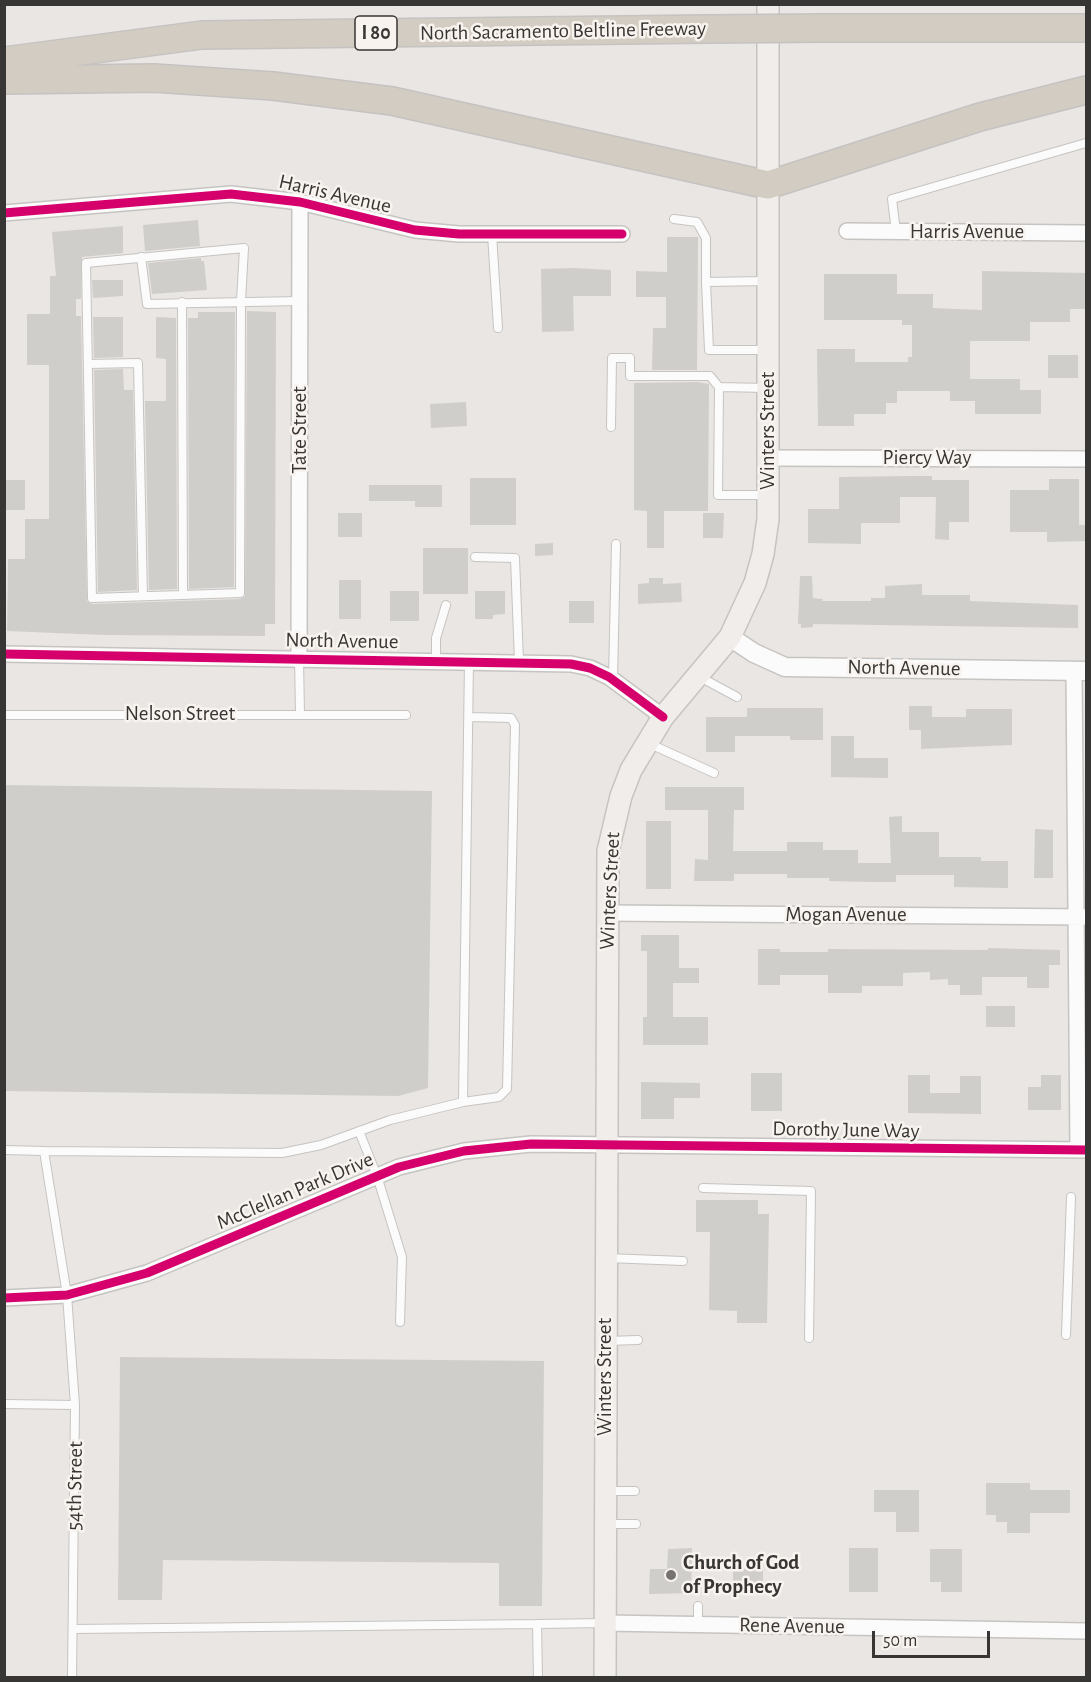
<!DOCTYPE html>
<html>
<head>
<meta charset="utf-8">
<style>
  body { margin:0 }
  #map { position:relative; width:1091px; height:1682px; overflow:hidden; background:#e9e6e3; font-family:"Alegreya Sans",sans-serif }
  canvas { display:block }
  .frame { position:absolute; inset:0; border:6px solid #383634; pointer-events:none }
  .scale { position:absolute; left:872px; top:1631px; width:118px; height:27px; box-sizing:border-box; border:3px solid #383634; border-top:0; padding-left:8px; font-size:18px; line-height:21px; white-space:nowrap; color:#383634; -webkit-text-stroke:4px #f8f3ee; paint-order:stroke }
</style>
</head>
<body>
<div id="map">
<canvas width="1091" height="1682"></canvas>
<div class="frame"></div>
<div class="scale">50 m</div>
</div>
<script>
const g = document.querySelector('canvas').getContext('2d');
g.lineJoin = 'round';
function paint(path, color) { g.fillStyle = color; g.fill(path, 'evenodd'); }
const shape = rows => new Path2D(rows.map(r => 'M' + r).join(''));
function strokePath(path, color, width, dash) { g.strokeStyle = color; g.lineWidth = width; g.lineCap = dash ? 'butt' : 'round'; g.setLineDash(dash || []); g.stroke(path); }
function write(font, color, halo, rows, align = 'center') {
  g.font = font + ' "Alegreya Sans",sans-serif'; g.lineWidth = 5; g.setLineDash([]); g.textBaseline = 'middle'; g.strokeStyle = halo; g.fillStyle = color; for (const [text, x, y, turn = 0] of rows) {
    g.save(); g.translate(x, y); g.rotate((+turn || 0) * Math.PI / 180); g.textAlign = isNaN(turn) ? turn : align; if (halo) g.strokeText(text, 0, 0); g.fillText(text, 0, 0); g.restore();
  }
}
const building = shape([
  [198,220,200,246,145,251,143,225],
  [123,226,123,253,82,257,81,299,76,299,76,316,81,316,87,601,92,604,240,599,245,596,247,311,276,312,275,624,265,624,265,636,104,635,7,631,8,559,25,559,25,519,49,519,49,365,27,365,27,314,50,314,50,276,56,276,52,232],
  [667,237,698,237,697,370,652,370,653,328,666,328,666,297,636,297,636,271,667,272],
  [201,258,201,261,204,261,207,290,152,294,148,263],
  [573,268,611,270,611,296,573,296,574,331,542,332,541,269],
  [982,271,1086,273,1086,309,1070,309,1070,322,1030,322,1030,341,970,341,970,379,1020,379,1020,390,1041,390,1041,414,975,414,975,401,950,401,950,391,897,391,897,403,886,403,886,414,854,414,854,426,818,426,817,349,855,349,855,362,908,362,908,357,912,357,912,325,902,325,902,320,824,320,824,274,897,274,897,294,933,294,933,308,982,310],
  [92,280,123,280,123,296,93,298],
  [198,312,235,312,234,587,189,589,188,318,198,318],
  [93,317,123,317,123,357,94,358],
  [156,317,176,318,177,589,149,590,145,401,166,401,166,359,156,358],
  [1048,355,1078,355,1078,378,1048,378],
  [123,369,124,390,133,390,137,590,98,592,94,370],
  [697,382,709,384,708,511,664,511,664,548,647,548,647,511,634,510,634,383],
  [466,402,467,426,431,428,430,404],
  [911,476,932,476,932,480,969,480,969,522,949,522,949,540,935,539,936,497,900,497,900,523,861,523,861,544,808,543,808,509,839,509,839,477],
  [470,478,516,478,516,525,470,525],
  [1049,479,1079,479,1079,525,1086,525,1086,541,1047,542,1047,532,1010,532,1010,490,1049,490],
  [4,480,25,480,25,510,4,510],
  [369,485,442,485,442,507,415,507,415,501,369,501],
  [338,513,362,513,362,537,338,537],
  [703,513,724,513,723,538,703,538],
  [553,543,553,555,535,556,535,544],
  [423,548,468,548,468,594,423,594],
  [800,576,812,576,813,598,823,599,822,601,871,601,871,598,885,598,885,586,922,584,922,595,970,595,970,601,1078,605,1078,628,813,624,813,627,801,628,801,624,798,624],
  [649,578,663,578,663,584,681,583,682,602,638,604,638,584,649,583],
  [339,580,361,580,361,619,339,619],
  [390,591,419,591,419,621,390,621],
  [475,591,505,591,505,614,493,615,493,619,475,619],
  [569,601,594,601,594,623,569,623],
  [909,706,932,706,932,717,966,717,966,709,1012,709,1012,745,921,749,921,730,909,730],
  [747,708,823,708,823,740,790,740,790,736,735,736,735,752,706,752,706,717,747,717],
  [831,736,854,736,854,758,888,758,888,778,831,777],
  [4,785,432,791,428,1088,398,1096,4,1091],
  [665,787,744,787,744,810,734,810,733,851,787,851,787,842,823,842,823,850,858,850,858,863,891,863,889,817,902,816,902,832,939,832,939,857,981,857,981,861,1008,861,1008,888,954,887,954,875,896,875,896,882,871,882,829,881,829,878,787,878,787,874,734,874,734,881,694,881,695,859,708,860,708,810,665,810],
  [646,821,671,821,671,889,646,889],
  [1035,829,1053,830,1053,878,1034,878],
  [641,935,679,935,679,968,699,968,699,983,673,983,673,1017,708,1017,708,1045,643,1045,643,1017,647,1017,647,951,641,951],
  [988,948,1060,950,1060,965,1049,965,1049,988,1027,988,1027,977,982,977,982,995,960,995,960,985,948,985,948,979,930,980,930,972,903,973,903,986,862,986,862,993,828,993,828,975,780,975,780,985,758,985,758,949,780,949,780,952,828,952,828,949,988,950],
  [986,1006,1015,1006,1015,1027,986,1027],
  [751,1073,782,1073,782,1111,751,1111],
  [908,1075,930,1075,930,1093,960,1093,960,1076,981,1076,981,1114,908,1113],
  [1041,1075,1061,1075,1061,1110,1028,1110,1028,1087,1041,1087],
  [641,1082,700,1083,700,1098,674,1098,674,1119,641,1119],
  [696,1200,758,1200,758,1214,769,1214,767,1323,737,1323,737,1311,709,1310,710,1232,696,1232],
  [120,1357,544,1361,542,1606,499,1606,499,1563,163,1560,162,1600,118,1600],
  [986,1483,1030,1483,1030,1490,1070,1490,1070,1513,1030,1513,1030,1533,1007,1533,1007,1522,996,1522,996,1515,986,1515],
  [874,1490,919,1490,919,1532,896,1532,896,1512,874,1512],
  [692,1548,691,1593,649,1594,650,1569,667,1569,668,1549],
  [849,1548,878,1548,878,1592,849,1592],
  [930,1549,962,1549,962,1592,941,1592,941,1582,930,1582],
  [733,1569,763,1569,763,1594,733,1594]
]);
const service = shape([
  [674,219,697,222,706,238,706,282,766,281],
  [896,232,892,199,1086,143],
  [492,234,498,328],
  [244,248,241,301,240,593,92,598,86,263,244,248],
  [141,257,147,304,300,301],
  [706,282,709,350,768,350],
  [182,302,183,595],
  [88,364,138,363,143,596],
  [611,427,612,358,630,358,630,376,710,376,719,387],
  [766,495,718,495,719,387,767,388],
  [475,557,515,558,519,662],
  [299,659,300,714],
  [436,661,436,638,446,605],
  [700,677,737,697],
  [613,679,616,544],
  [4,715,406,715],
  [648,743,714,773],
  [463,1102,499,1097,507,1089,515,725,511,718,469,717],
  [359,1131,377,1176,402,1257,400,1322],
  [4,1150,44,1151,67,1295,75,1405,72,1678],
  [44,1151,282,1153,321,1145,390,1120,463,1102,469,661],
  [703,1188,811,1191,809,1338],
  [607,1258,683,1261],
  [1066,1335,1071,1197],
  [607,1341,638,1340],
  [4,1404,75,1405],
  [606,1491,635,1491],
  [607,1524,636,1524],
  [698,1606,698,1624],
  [73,1629,537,1624],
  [538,1678,537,1624,605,1623]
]);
const minor = shape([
  [4,213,231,194,300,202,415,230,459,234,622,234],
  [847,231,1086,233],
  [768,458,1086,459],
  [4,654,571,664,590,668,609,677,663,717],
  [299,659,300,202],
  [1074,671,1078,1150],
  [606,913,1086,917],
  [4,1298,67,1295,147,1273,399,1167,464,1151,531,1144,1086,1150],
  [605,1623,1086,1631]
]);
const tertiary = shape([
  [730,637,754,653,785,667,1086,671]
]);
const secondary = shape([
  [605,1678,608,851,621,796,631,770,663,717,730,637,755,583,763,554,768,519,768,4]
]);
const motorway = shape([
  [823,28,1086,28],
  [4,61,202,35,708,29],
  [4,80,154,78,273,86,392,101,768,185,980,117,1086,90]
]);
const motorwayBridge = shape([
  [708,29,823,28]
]);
const cycleway = shape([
  [4,213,231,194,300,202,415,230,459,234,622,234],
  [4,654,571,664,590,668,609,677,663,717],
  [4,1298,67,1295,147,1273,399,1167,464,1151,531,1144,1086,1150]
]);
const markers = [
  [671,1575,6,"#767471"]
];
const shields = [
  [376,33,42]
];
const shieldNames = [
  ["I 80",376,33]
];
const streetNames = [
  ["North Sacramento Beltline Freeway",563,31,-1],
  ["Harris Avenue",335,194,13],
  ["Harris Avenue",967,232],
  ["Tate Street",300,430,-90],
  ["Winters Street",768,431,-90],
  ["Piercy Way",927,458],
  ["North Avenue",342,641,1],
  ["North Avenue",904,668,1],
  ["Nelson Street",180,714],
  ["Winters Street",610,891,-87],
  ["Mogan Avenue",846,915],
  ["Dorothy June Way",846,1130,1],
  ["McClellan Park Drive",295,1191,-23],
  ["Winters Street",605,1377,-90],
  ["54th Street",75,1486,-89],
  ["Rene Avenue",792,1626,1]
];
const poiNames = [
  ["Church of God",683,1563],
  ["of Prophecy",683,1587]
];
paint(building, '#d0cecb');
strokePath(service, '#c6c4c1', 10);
strokePath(minor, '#c6c4c1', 18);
strokePath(tertiary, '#c6c4c1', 21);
strokePath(secondary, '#c6c4c1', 24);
strokePath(motorway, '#c4c3c1', 30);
strokePath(service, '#fcfbfb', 8);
strokePath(minor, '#fcfbfb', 15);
strokePath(tertiary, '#fcfbfb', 18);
strokePath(secondary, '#f0edea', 21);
strokePath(motorway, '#d3ccc3', 27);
strokePath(motorwayBridge, '#c4c3c1', 30, []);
strokePath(motorwayBridge, '#d3ccc3', 27);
strokePath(cycleway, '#d6006c', 9);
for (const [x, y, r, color] of markers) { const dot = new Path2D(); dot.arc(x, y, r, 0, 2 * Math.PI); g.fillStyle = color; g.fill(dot); strokePath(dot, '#f8f3ee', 2); }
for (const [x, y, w] of shields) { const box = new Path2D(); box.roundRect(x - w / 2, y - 17, w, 34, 4.5); g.fillStyle = '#f8f3ee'; g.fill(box); strokePath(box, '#383634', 1.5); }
write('bold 20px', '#383634', null, shieldNames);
write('21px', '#383634', '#f8f3ee', streetNames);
write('bold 21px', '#383634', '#f8f3ee', poiNames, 'left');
</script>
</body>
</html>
